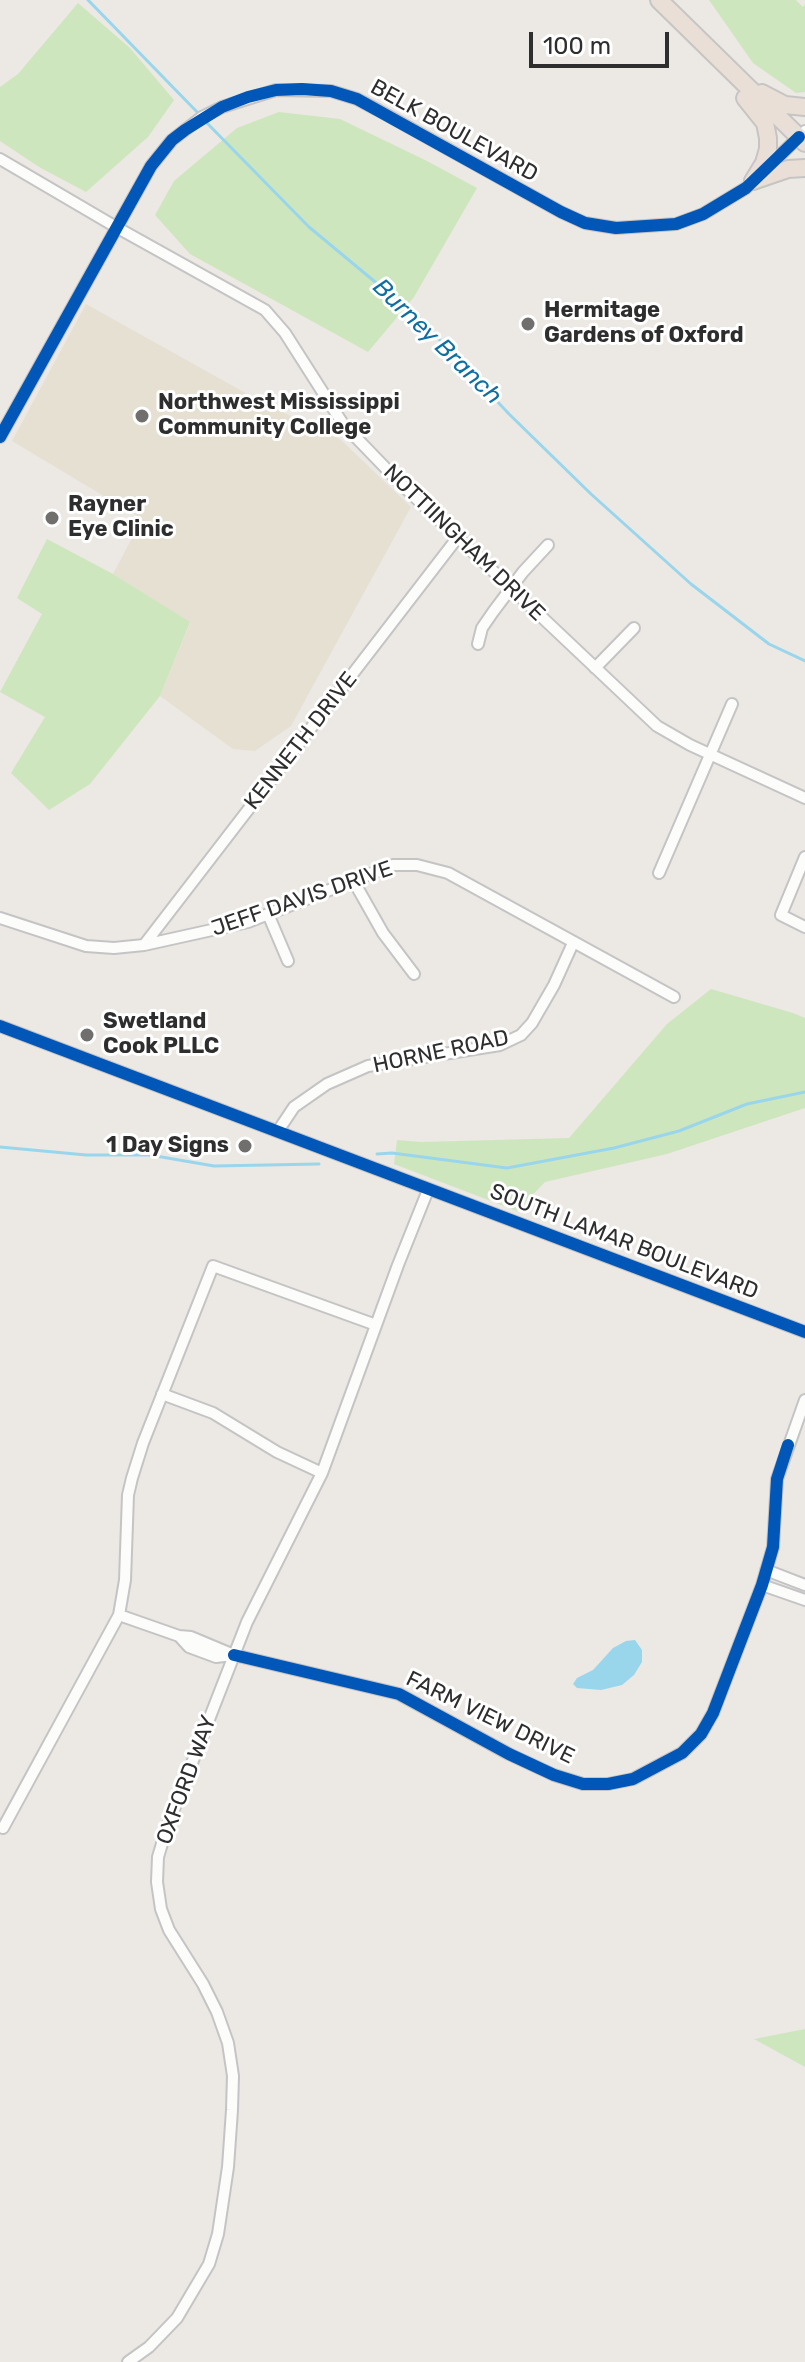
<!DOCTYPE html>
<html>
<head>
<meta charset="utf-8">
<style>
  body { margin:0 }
  #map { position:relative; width:805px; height:2362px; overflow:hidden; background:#ece8e4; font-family:Rubik,sans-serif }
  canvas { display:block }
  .scale { position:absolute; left:529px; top:32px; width:140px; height:36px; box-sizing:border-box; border:4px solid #2e2e2e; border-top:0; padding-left:10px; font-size:24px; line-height:28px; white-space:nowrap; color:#2e2e2e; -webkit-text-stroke:6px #fff; paint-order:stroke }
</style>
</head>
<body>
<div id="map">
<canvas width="805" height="2362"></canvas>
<div class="scale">100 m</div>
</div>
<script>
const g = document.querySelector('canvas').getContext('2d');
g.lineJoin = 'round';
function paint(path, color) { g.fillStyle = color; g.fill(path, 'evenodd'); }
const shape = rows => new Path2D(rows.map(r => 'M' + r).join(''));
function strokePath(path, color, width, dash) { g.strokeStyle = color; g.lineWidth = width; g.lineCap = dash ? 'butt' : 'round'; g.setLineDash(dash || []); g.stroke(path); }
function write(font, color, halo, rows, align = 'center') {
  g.font = font + ' Rubik,sans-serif'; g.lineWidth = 6; g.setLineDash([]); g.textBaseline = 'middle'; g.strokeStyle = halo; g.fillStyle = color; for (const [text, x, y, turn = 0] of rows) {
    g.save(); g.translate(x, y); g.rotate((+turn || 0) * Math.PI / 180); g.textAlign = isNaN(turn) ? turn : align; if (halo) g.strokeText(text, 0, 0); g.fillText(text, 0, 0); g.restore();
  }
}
const education = shape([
  [86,304,267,405,340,439,411,507,291,726,255,751,233,749,160,696,190,623,113,574,142,519,12,441]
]);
const green = shape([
  [709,0,796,0,803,7,805,4,805,92,796,93,753,63],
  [78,3,130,48,174,100,148,137,86,192,39,167,0,141,0,87,18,74],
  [279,112,340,119,427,161,477,188,414,297,368,352,190,254,155,215,174,181,237,128],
  [47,539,113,574,190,622,160,696,90,784,49,810,11,773,45,717,0,692,42,614,17,598],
  [711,989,793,1013,805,1018,805,1108,667,1154,545,1182,517,1211,394,1164,397,1140,421,1142,569,1138,667,1024],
  [805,2029,805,2067,754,2039]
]);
const water = shape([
  [635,1640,642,1650,642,1662,634,1675,622,1685,601,1690,577,1688,573,1684,577,1678,593,1670,613,1648,626,1641]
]);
const stream = shape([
  [88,0,200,115],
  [205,121,309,227,421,320,509,414,591,494,691,584,769,644,805,661],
  [0,1147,86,1155,150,1155,214,1166,319,1164],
  [377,1154,392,1153,507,1168,614,1148,679,1131,747,1104,805,1092]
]);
const minor = shape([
  [0,159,116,227,265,310,285,333,343,424,400,483,657,726,690,745,805,798],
  [0,437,151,166,172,140,202,117,222,107,276,90,331,91,357,99,378,110,561,212,585,223,616,228,676,224,703,214,746,188,805,131],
  [478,644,482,628,493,612,523,572,548,545],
  [595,668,634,628],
  [805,857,781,915,805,927],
  [659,873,732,704],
  [353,880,383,933,414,974],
  [268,914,288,961],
  [0,918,86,946,114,948,144,945,248,922,393,865,417,865,448,873,674,997],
  [144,945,458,537],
  [0,1026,805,1332],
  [278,1131,294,1107,327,1084,368,1066,500,1045,521,1035,532,1023,554,985,573,943],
  [162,1394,213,1413,277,1452,322,1473],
  [766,1570,805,1585],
  [762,1585,805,1600],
  [119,1615,179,1636,191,1637,234,1655,399,1694,509,1754,554,1775,583,1784,608,1784,633,1779,682,1753,701,1734,713,1713,762,1585,773,1547,777,1479,805,1400],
  [179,1636,189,1647,216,1657,232,1655],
  [3,1828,119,1615,125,1580,128,1495,132,1478,143,1443,213,1266,376,1325],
  [128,2362,149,2347,177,2318,209,2264,218,2234,228,2167,232,2110,233,2076,228,2043,217,2012,203,1984,169,1930,161,1909,157,1882,158,1857,167,1827,247,1622,322,1473,398,1265,428,1190]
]);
const highway = shape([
  [659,0,805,143],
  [762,93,785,105,805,107],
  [745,98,765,123,768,138,768,149,764,163,753,181],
  [753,181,788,169,805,168]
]);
const cycleway = shape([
  [0,437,151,166,172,140,185,130,222,107,248,97,276,90,302,89,331,91,357,99,561,212,585,223,616,228,676,224,703,214,746,188,799,137],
  [0,1026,805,1332],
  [234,1655,399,1694,509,1754,554,1775,583,1784,608,1784,633,1779,682,1753,701,1734,713,1713,762,1585,773,1547,777,1479,788,1445]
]);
const markers = [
  [528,324,8,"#706f6e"],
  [142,416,8,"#706f6e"],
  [52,518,8,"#706f6e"],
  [87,1035,8,"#706f6e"],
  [245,1146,8,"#706f6e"]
];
const streetNames = [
  ["BELK BOULEVARD",454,131,29],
  ["NOTTIINGHAM DRIVE",464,543,44],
  ["KENNETH DRIVE",301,741,-52],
  ["JEFF DAVIS DRIVE",302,899,-19],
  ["HORNE ROAD",441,1052,-12],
  ["SOUTH LAMAR BOULEVARD",624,1242,21],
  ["FARM VIEW DRIVE",490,1718,26],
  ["OXFORD WAY",187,1780,-70]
];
const poiNames = [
  ["Hermitage",544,311],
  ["Gardens of Oxford",544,336],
  ["Northwest Mississippi",158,403],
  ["Community College",158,428],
  ["Rayner",68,505],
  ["Eye Clinic",68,530],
  ["Swetland",103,1022],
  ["Cook PLLC",103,1047],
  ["1 Day Signs",229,1146,"right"]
];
const waterNames = [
  ["Burney Branch",437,342,44]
];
paint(education, '#e6e0d3');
paint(green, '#cee6be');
paint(water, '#99d6ec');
strokePath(stream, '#99d6ec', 3);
strokePath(minor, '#c5c4c5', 14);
strokePath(highway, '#c6c5c4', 20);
strokePath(minor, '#fcfcfb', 10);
strokePath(highway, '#eadfd6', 16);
strokePath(cycleway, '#0057b8', 12);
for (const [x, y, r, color] of markers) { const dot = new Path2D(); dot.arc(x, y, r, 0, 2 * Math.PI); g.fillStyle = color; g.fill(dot); strokePath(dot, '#fff', 3); }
write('22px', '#2e2e2e', '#fff', streetNames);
write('bold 22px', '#2e2e2e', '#fff', poiNames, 'left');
write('italic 24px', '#0d6fa3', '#fff', waterNames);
</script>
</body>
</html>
